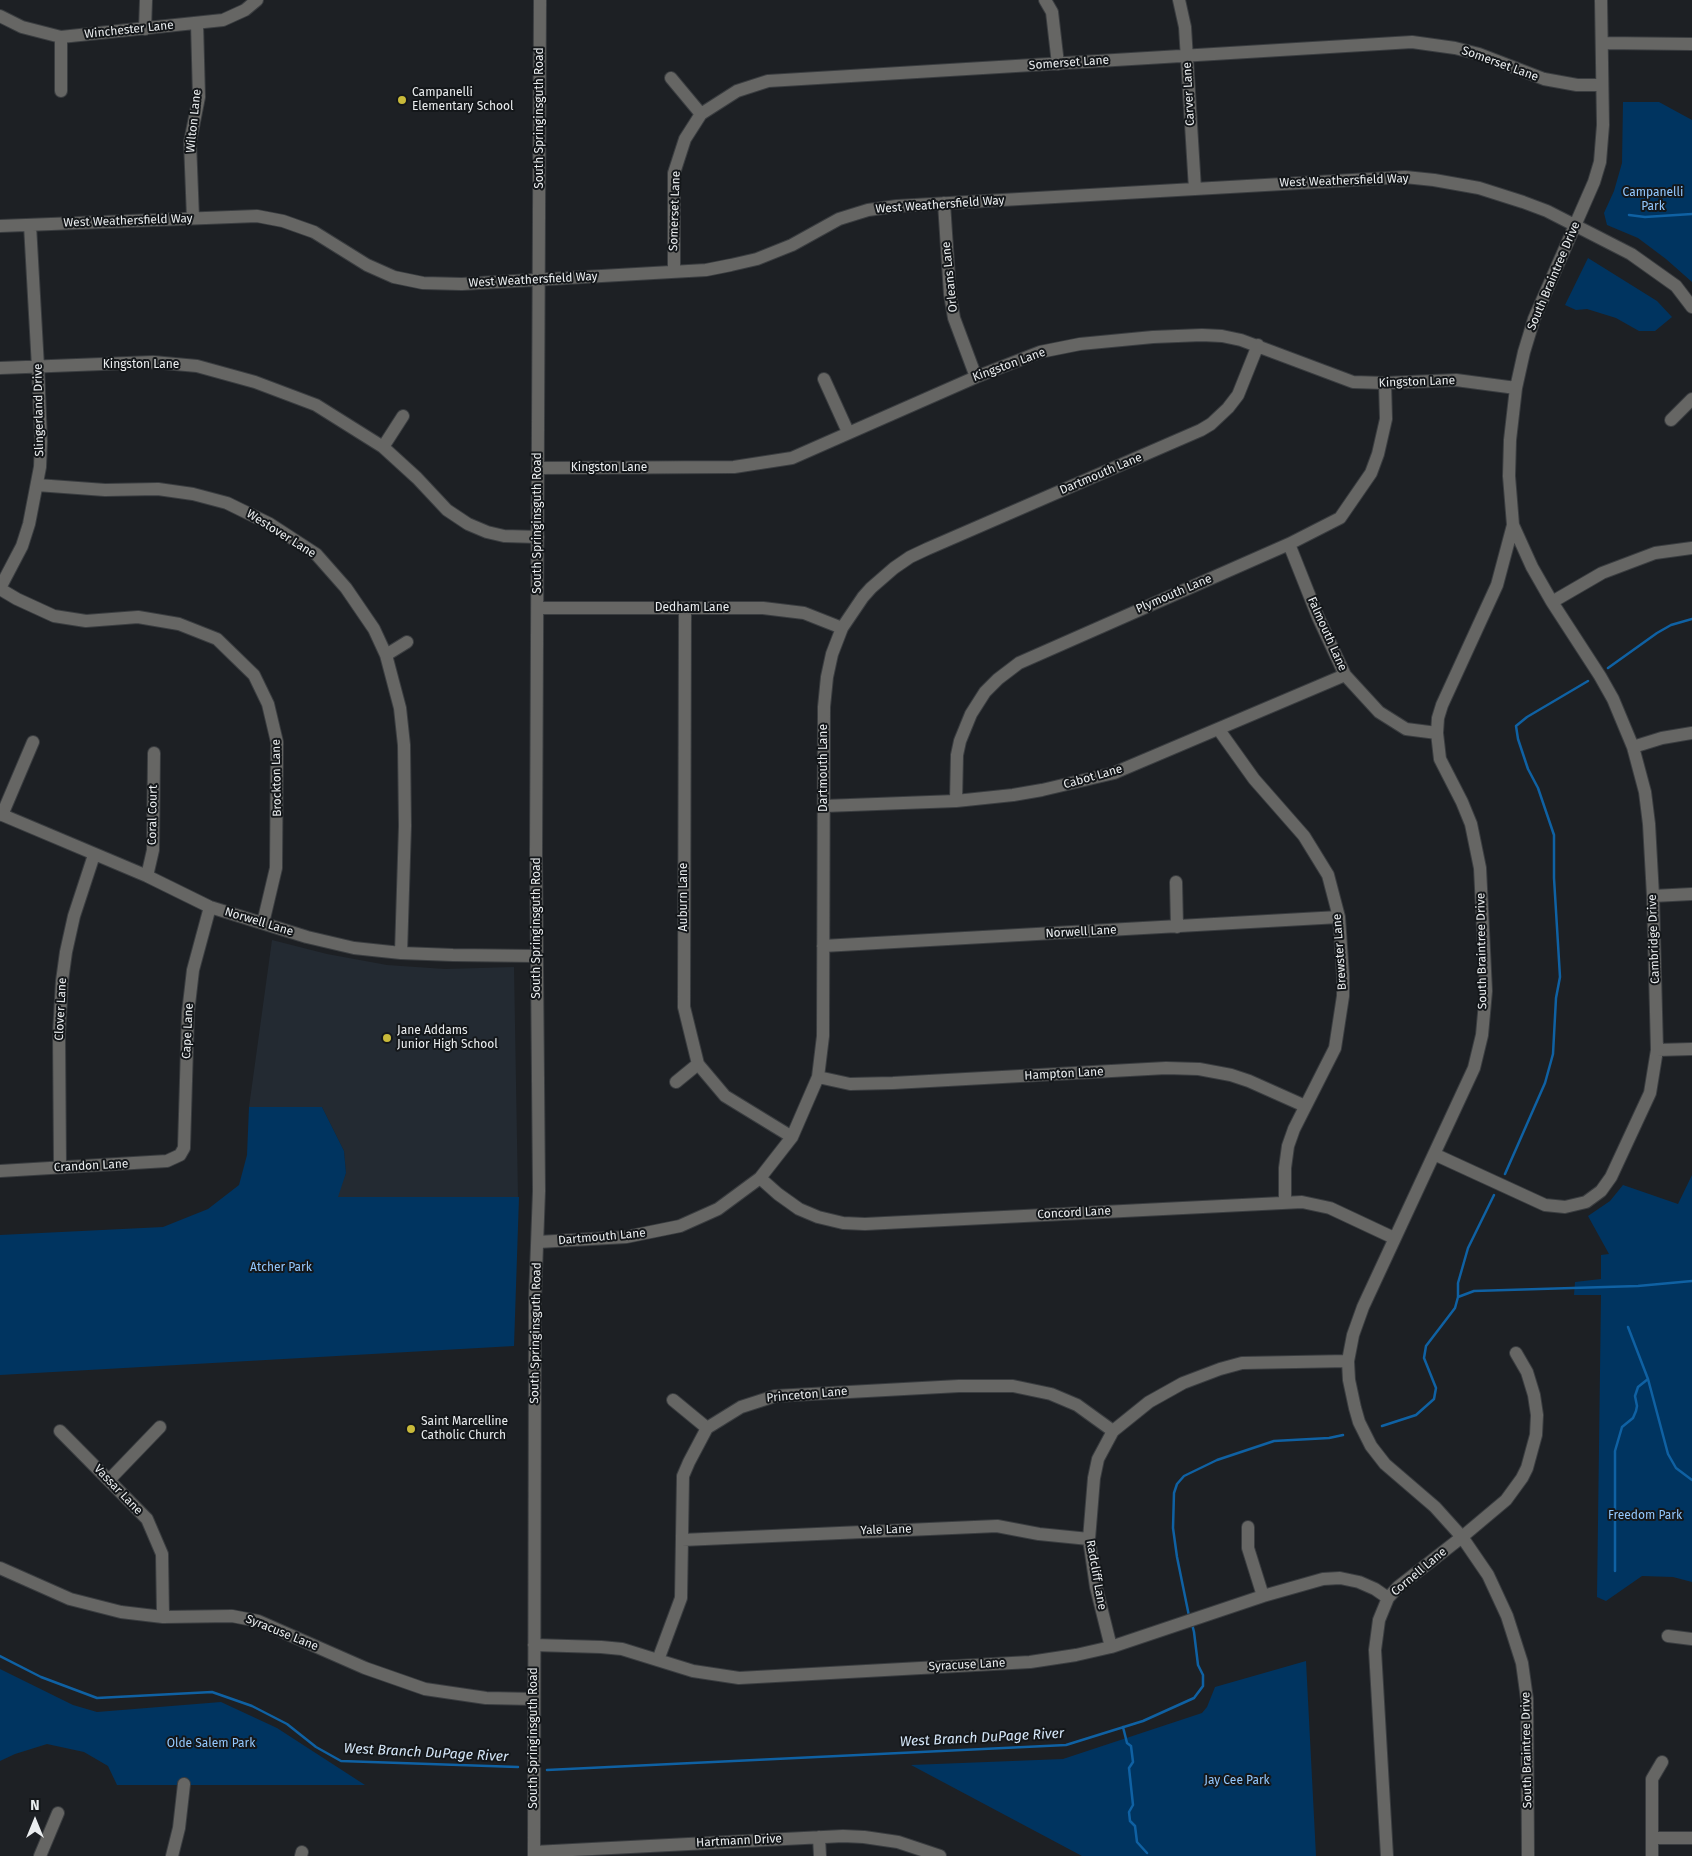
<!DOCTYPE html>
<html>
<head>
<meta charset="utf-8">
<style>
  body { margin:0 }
  #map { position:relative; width:1692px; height:1856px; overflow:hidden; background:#1d2024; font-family:"Fira Sans",sans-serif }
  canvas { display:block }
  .north { position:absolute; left:10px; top:1796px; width:50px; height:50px; -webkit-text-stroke:4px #14171a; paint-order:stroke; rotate:0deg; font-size:14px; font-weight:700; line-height:20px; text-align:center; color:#eaedef }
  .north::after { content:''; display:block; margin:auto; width:18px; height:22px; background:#eaedef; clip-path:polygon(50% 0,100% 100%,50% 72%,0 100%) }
</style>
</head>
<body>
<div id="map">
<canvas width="1692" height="1856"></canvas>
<div class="north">N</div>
</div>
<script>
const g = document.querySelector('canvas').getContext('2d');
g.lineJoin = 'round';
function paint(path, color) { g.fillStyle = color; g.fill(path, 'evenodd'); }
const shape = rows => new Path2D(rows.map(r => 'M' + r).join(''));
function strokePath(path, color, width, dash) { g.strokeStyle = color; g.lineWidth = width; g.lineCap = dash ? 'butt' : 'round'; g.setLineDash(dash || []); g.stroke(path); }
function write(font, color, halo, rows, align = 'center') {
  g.font = font + ' "Fira Sans",sans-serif'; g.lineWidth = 4; g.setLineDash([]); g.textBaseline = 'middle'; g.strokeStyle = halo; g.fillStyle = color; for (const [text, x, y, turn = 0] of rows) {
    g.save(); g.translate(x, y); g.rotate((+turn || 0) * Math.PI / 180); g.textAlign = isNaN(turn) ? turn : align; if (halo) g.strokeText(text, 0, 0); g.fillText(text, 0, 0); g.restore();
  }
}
const built = shape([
  [272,940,327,954,387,965,445,969,514,967,518,1197,337,1197,346,1173,344,1151,322,1107,249,1107]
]);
const green = shape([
  [1623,102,1659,102,1692,120,1692,282,1666,259,1638,238,1607,225,1604,213,1614,191,1622,163],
  [1588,258,1657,301,1672,317,1655,331,1639,331,1616,318,1587,309,1576,310,1565,305],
  [249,1107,322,1107,344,1151,346,1173,338,1197,519,1197,514,1346,0,1375,0,1235,163,1227,208,1209,239,1185,247,1155],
  [1692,1175,1692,1582,1673,1577,1642,1576,1606,1601,1597,1597,1601,1295,1574,1295,1575,1282,1601,1279,1601,1255,1609,1254,1588,1216,1610,1201,1623,1185,1678,1204],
  [1306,1661,1316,1856,1082,1856,911,1765,1063,1759,1202,1713,1207,1707,1215,1687],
  [0,1669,73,1705,97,1712,221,1702,277,1728,365,1785,117,1785,108,1766,84,1752,47,1744,15,1754,0,1761]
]);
const stream = shape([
  [1629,215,1645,217,1692,214],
  [1608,668,1657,633,1671,625,1692,619],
  [1505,1174,1545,1083,1553,1054,1556,998,1560,977,1554,878,1554,835,1538,788,1528,769,1518,739,1516,726,1527,717,1588,681],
  [1458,1297,1474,1291,1638,1286,1692,1281],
  [1628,1327,1648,1379,1668,1454,1676,1468,1692,1480],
  [1382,1426,1416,1415,1434,1399,1436,1388,1424,1358,1426,1346,1455,1308,1458,1297,1458,1283,1468,1248,1494,1195],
  [1615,1571,1615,1451,1622,1427,1633,1418,1636,1411,1637,1406,1635,1396,1638,1387,1648,1379],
  [1189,1616,1177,1557,1173,1528,1174,1493,1177,1484,1184,1476,1217,1460,1274,1441,1329,1438,1343,1435],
  [0,1656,41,1677,97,1698,212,1692,252,1706,287,1724,316,1747,341,1761,518,1767],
  [1123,1727,1127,1743,1131,1746,1133,1762,1129,1768,1133,1805,1129,1812,1130,1821,1135,1826,1137,1842,1147,1853],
  [547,1770,1066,1745,1143,1721,1194,1698,1203,1686,1203,1675,1198,1665,1194,1632,1192,1624]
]);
const minor = shape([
  [1045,0,1052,12,1058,64],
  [1179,0,1185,27,1195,189],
  [0,16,22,27,61,37,223,20,245,10,257,0],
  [145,29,146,0],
  [1602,43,1692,44],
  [671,78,701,114],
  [61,91,61,37],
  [944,203,950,294,954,318,976,377],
  [193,218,190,142,199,97,197,23],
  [0,226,257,216,283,221,314,232,367,265,394,277,423,283,462,284,706,270,731,265,757,259,792,245,839,219,868,210,897,206,1405,177,1434,180,1479,188,1523,202,1547,211,1631,254,1676,286,1692,307],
  [674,271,674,173,685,139,701,114,737,91,768,81,1412,42,1455,48,1479,54,1544,79,1577,85,1601,85],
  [0,368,153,362,197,366,255,382,316,405,383,447,403,416],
  [824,379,848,432],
  [1671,420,1692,399],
  [383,447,417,478,447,510,468,524,487,532,504,536,538,537],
  [539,468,734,467,792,458,976,377,1040,352,1080,344,1153,337,1202,335,1222,336,1241,340,1353,382,1385,383,1456,380,1516,388],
  [37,485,105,490,158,489,193,494,227,503,270,524,316,554,346,588,374,629,386,655,400,708,404,745,405,826,401,953],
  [1289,544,1318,617,1345,675,1379,712,1406,729,1437,733],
  [0,588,22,546,29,524,40,467,41,441,38,367,30,225],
  [0,589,17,599,54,616,86,621,138,617,179,624,217,639,254,675,268,704,277,742,276,868,263,923],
  [1552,602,1602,573,1655,553,1692,548],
  [538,608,763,608,804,613,842,628],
  [685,609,684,1007,698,1064,725,1096,792,1137],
  [386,655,407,642],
  [1219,730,1254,779,1304,836,1328,875,1339,917,1343,976,1343,996,1335,1048,1294,1129,1288,1146,1285,1168,1285,1202],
  [1633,747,1662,738,1692,733],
  [956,801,957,755,960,741,971,714,985,692,998,679,1019,663,1289,544,1340,518,1371,473,1378,454,1386,419,1385,383],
  [824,806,956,801,1013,795,1042,790,1114,773,1345,675],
  [0,814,147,876,210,907,307,937,354,948,401,953,453,955,537,956],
  [2,815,33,742],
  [147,876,153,850,154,753],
  [1176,882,1177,927],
  [1653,896,1692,894],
  [823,946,1339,917],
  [1657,1050,1692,1049],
  [818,1077,850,1084,893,1083,1166,1068,1199,1069,1231,1075,1249,1081,1305,1106],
  [676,1082,698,1064],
  [1434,1154,1545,1205,1565,1207,1586,1202,1601,1191,1611,1177,1650,1093,1657,1050,1653,896,1649,824,1645,792,1633,747,1613,699,1600,676,1552,602,1532,567,1513,525],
  [60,1167,59,1034,62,981,66,952,74,916,94,855],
  [0,1171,167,1161,180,1155,184,1148,188,1013,193,970,210,907],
  [760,1178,778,1194,799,1209,818,1217,843,1223,865,1224,1302,1202,1330,1208,1394,1238],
  [538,1242,626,1237,680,1226,718,1209,760,1178,792,1137,818,1077,823,1036,824,707,827,677,832,654,842,628,863,597,871,588,894,568,910,557,927,549,1201,430,1211,424,1228,408,1238,395,1258,345],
  [673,1400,707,1428],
  [60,1431,147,1519,162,1554,163,1617],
  [109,1480,160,1427],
  [1248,1527,1248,1548,1263,1596],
  [682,1540,997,1526,1039,1534,1089,1539],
  [0,1568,70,1599,121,1612,163,1617,232,1616,258,1621,365,1668,425,1689,486,1698,534,1699],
  [1668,1636,1692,1639],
  [534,1645,601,1647,622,1649,693,1671,739,1678,1030,1662,1076,1655,1111,1647,1263,1596,1323,1579,1340,1578,1359,1582,1375,1589,1388,1598],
  [1111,1647,1096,1587,1089,1539,1094,1478,1098,1459,1113,1431,1149,1402,1183,1383,1220,1369,1242,1363,1348,1361],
  [658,1660,681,1598,683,1476,689,1462,707,1428,741,1407,775,1396,959,1386,1013,1386,1051,1394,1077,1405,1113,1431],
  [819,1837,820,1856],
  [1652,1838,1692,1838],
  [534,1852,843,1836,864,1837,898,1842,940,1856],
  [40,1856,58,1813],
  [172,1856,179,1828,184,1784],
  [301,1856,302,1852],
  [534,1856,535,1299,539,1191,536,855,540,0],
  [1387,1856,1375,1650,1379,1620,1388,1598,1398,1587,1462,1537,1506,1500,1522,1478,1527,1468,1536,1435,1537,1415,1534,1395,1527,1372,1516,1353],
  [1528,1856,1527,1699,1522,1663,1507,1616,1488,1575,1462,1537,1435,1507,1385,1464,1371,1446,1359,1422,1355,1408,1349,1380,1348,1361,1353,1335,1363,1307,1474,1068,1482,1035,1486,991,1480,868,1471,824,1462,802,1440,759,1437,733,1438,718,1442,705,1497,585,1513,525,1509,476,1510,440,1516,388,1524,352,1534,319,1594,182,1600,162,1603,125,1601,0],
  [1652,1856,1652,1779,1662,1762]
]);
const markers = [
  [402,100,5,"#c9ba3a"],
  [387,1038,5,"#c9ba3a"],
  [411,1429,5,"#c9ba3a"]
];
const streetNames = [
  ["Winchester Lane",129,30,-6],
  ["Somerset Lane",1069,63,-4],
  ["Somerset Lane",1500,64,20],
  ["Carver Lane",1189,94,-93],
  ["South Springinsguth Road",540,118,-90],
  ["Wilton Lane",194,121,-84],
  ["West Weathersfield Way",1344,181,-2],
  ["West Weathersfield Way",940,205,-4],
  ["Somerset Lane",675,211,-88],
  ["West Weathersfield Way",128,221,-2],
  ["South Braintree Drive",1554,276,-67],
  ["Orleans Lane",950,277,-96],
  ["West Weathersfield Way",533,280,-3],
  ["Kingston Lane",141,365],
  ["Kingston Lane",1009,365,-20],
  ["Kingston Lane",1417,382,-2],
  ["Slingerland Drive",39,410,-91],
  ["Kingston Lane",609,468],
  ["Dartmouth Lane",1101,474,-23],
  ["South Springinsguth Road",538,523,-90],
  ["Westover Lane",281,534,32],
  ["Plymouth Lane",1174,594,-23],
  ["Dedham Lane",692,608],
  ["Falmouth Lane",1327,634,66],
  ["Dartmouth Lane",824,768,-90],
  ["Cabot Lane",1093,777,-16],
  ["Brockton Lane",277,778,-91],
  ["Coral Court",153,815,-89],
  ["Auburn Lane",684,897,-90],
  ["Norwell Lane",259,922,17],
  ["South Springinsguth Road",537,928,-90],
  ["Norwell Lane",1081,932,-3],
  ["Cambridge Drive",1654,939,-92],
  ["South Braintree Drive",1482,951,-91],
  ["Brewster Lane",1340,952,-94],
  ["Clover Lane",61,1009,-87],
  ["Cape Lane",188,1031,-87],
  ["Hampton Lane",1064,1074,-3],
  ["Crandon Lane",91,1166,-3],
  ["Concord Lane",1074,1213,-3],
  ["Dartmouth Lane",602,1237,-5],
  ["South Springinsguth Road",536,1333,-89],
  ["Princeton Lane",807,1395,-5],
  ["Vassar Lane",118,1490,46],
  ["Yale Lane",886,1530,-2],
  ["Cornell Lane",1419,1572,-40],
  ["Radcliff Lane",1096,1575,80],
  ["Syracuse Lane",282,1633,22],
  ["Syracuse Lane",967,1665,-3],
  ["South Springinsguth Road",534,1738,-90],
  ["South Braintree Drive",1527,1750,-91],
  ["Hartmann Drive",739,1841,-3]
];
const poiNames = [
  ["Campanelli",412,93],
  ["Elementary School",412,107],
  ["Jane Addams",397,1031],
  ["Junior High School",397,1045],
  ["Saint Marcelline",421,1422],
  ["Catholic Church",421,1436]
];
const parkNames = [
  ["Campanelli",1653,193],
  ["Park",1653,207],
  ["Atcher Park",281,1268],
  ["Freedom Park",1645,1516],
  ["Olde Salem Park",211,1744],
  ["Jay Cee Park",1237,1781]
];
const waterNames = [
  ["West Branch DuPage River",982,1738,-3],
  ["West Branch DuPage River",426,1753,3]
];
paint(built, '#232a32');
paint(green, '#003460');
strokePath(stream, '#0f61a3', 2.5);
strokePath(minor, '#3a3d40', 14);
strokePath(minor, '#666664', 12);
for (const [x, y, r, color] of markers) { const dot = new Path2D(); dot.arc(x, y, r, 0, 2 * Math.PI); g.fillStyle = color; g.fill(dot); strokePath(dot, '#14171a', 2); }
write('12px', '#eaedef', '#14171a', streetNames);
write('12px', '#eaedef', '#14171a', poiNames, 'left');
write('12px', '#93c8fe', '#14171a', parkNames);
write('italic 14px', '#d5e7f9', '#14171a', waterNames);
</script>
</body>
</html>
